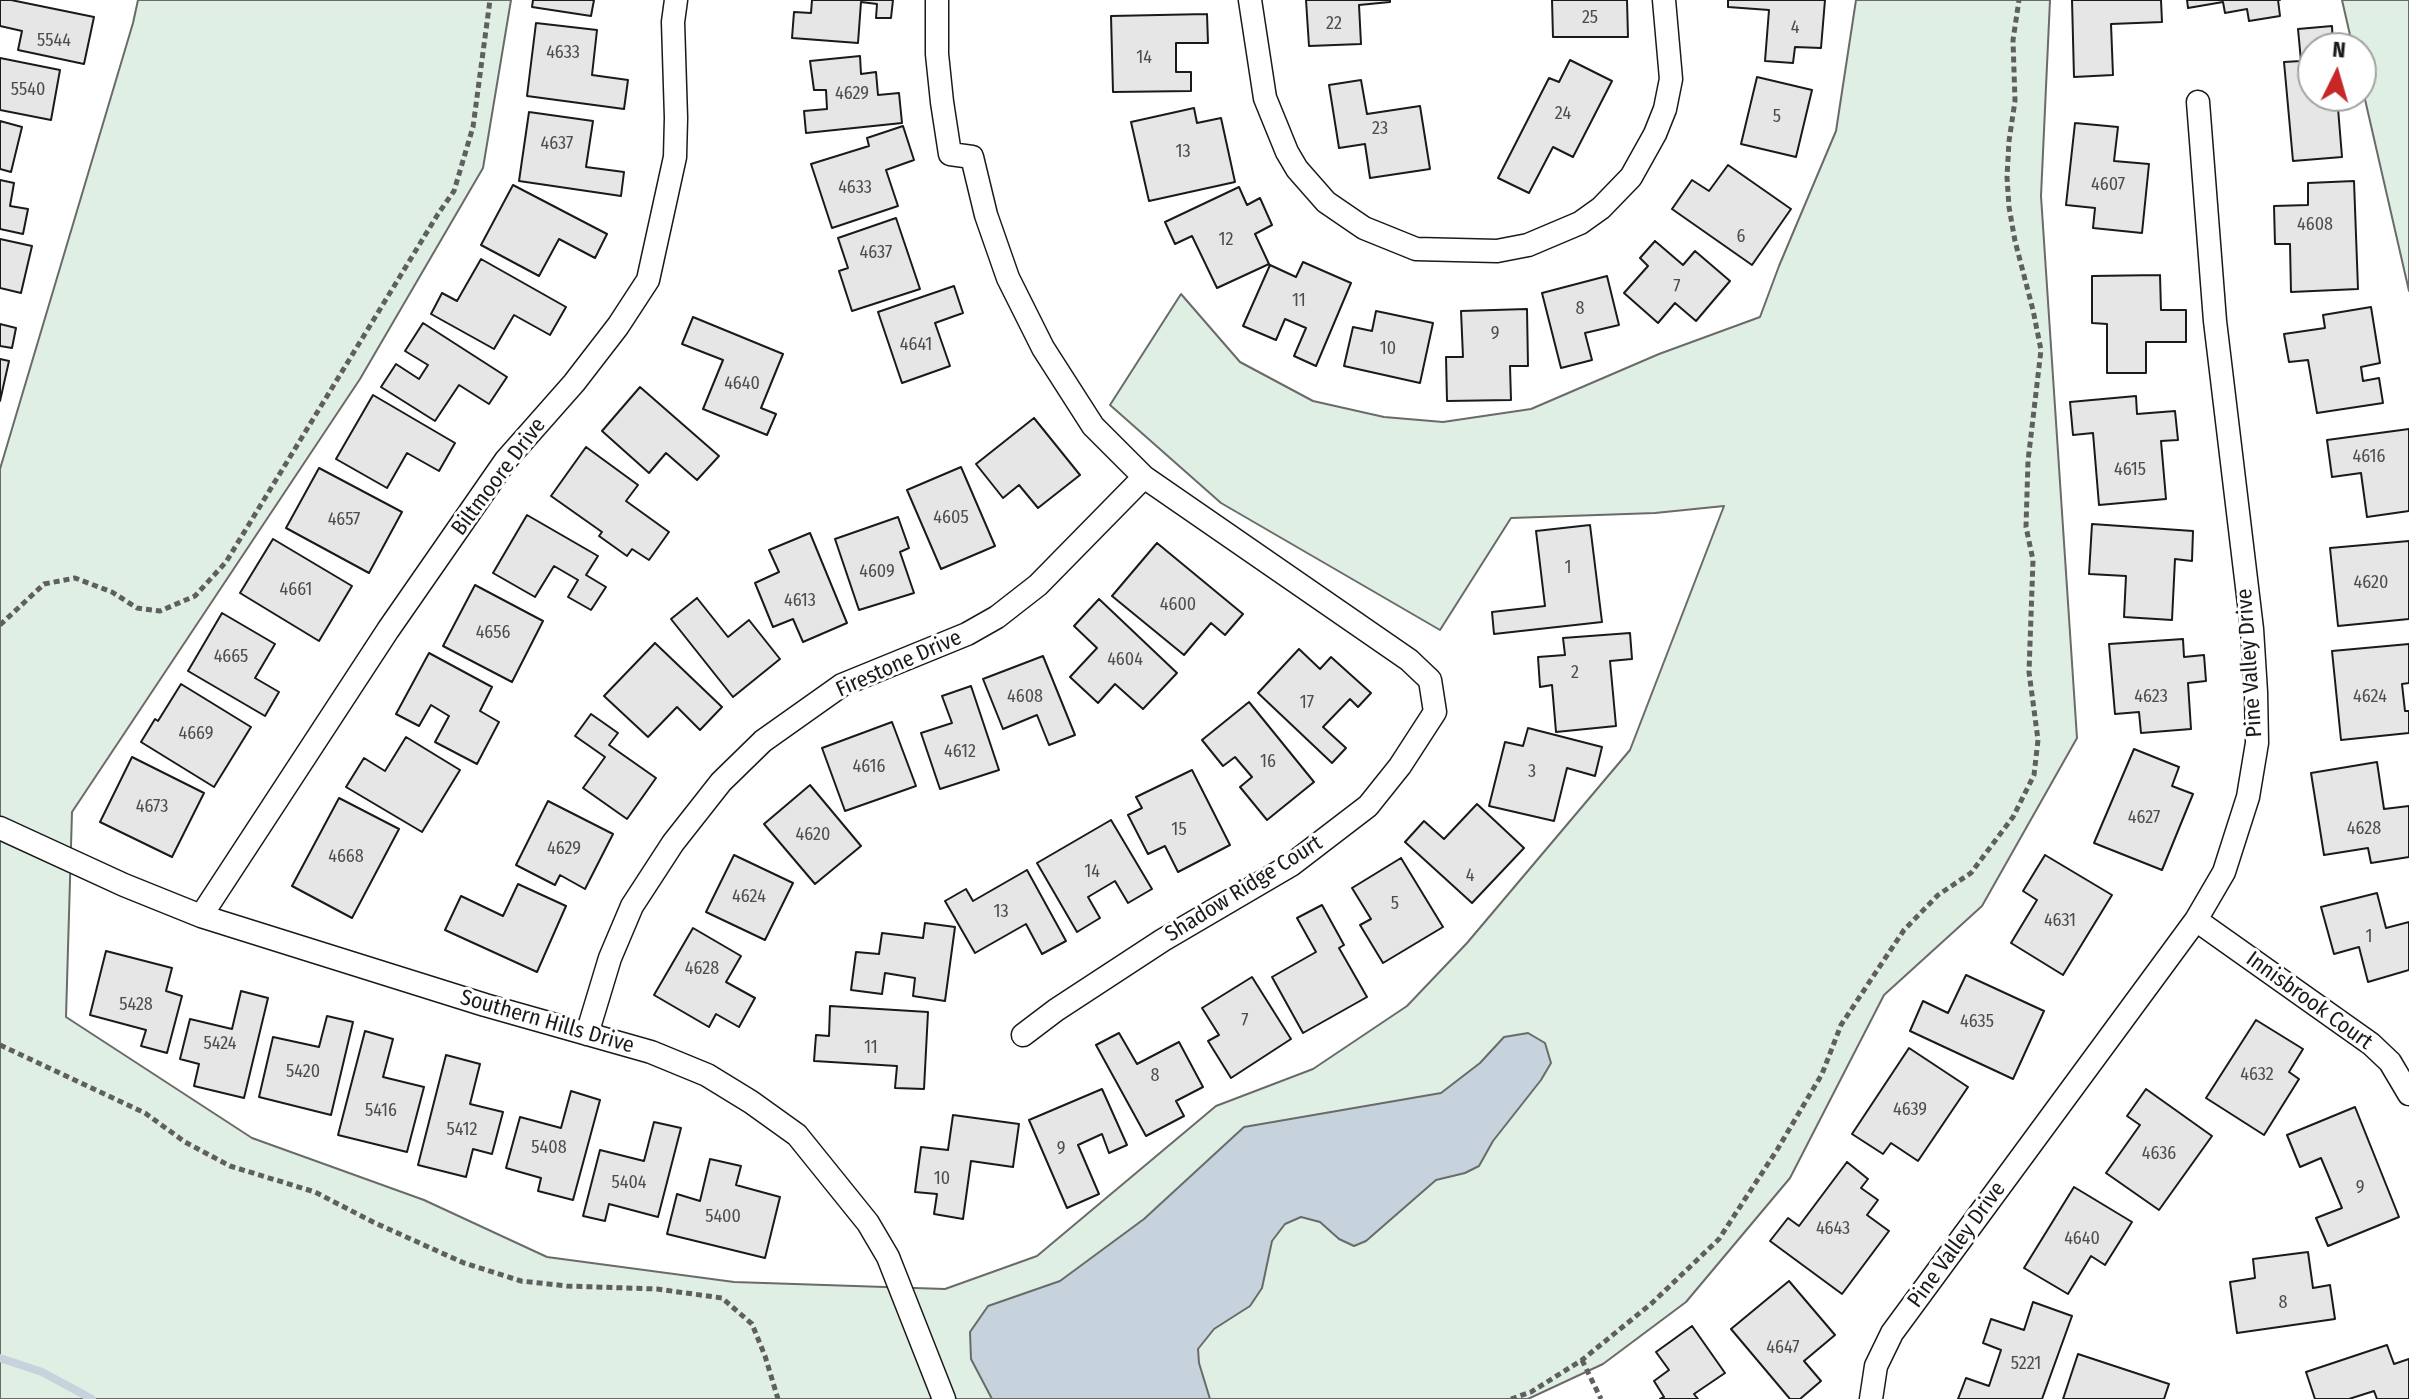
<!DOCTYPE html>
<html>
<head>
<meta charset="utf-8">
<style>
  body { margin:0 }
  #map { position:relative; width:2409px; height:1399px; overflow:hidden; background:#fff; font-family:"Fira Sans Condensed",sans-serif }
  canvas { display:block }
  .north { position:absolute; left:2297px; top:32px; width:80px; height:80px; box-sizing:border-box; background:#fff; border:2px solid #a3a3a3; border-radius:50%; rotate:5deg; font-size:22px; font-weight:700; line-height:32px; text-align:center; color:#1a1a1a }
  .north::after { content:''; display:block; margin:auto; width:28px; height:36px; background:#c62828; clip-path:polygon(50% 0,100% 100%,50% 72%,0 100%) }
</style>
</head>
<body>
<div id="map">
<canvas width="2409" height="1399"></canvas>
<div class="north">N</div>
</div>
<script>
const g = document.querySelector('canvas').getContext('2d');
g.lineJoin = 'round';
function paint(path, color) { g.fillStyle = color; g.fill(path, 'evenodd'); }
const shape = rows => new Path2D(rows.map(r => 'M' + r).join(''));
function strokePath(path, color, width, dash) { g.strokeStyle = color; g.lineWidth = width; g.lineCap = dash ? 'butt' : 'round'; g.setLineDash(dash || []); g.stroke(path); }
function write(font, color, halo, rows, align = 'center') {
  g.font = font + ' "Fira Sans Condensed",sans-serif'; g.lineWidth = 6; g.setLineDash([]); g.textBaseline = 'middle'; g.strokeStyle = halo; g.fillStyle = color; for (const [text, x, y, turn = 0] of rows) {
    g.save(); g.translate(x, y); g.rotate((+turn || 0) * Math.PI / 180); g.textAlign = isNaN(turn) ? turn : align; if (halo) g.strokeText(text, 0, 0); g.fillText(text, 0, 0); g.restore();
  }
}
const green = shape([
  [138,0,511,0,483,168,360,379,72,812,66,1017,252,1138,424,1200,547,1257,734,1282,945,1289,1037,1256,1216,1106,1313,1069,1407,1006,1467,943,1630,750,1724,506,1655,513,1511,518,1440,630,1221,503,1110,405,1181,294,1240,362,1313,401,1384,417,1443,422,1531,409,1659,354,1760,317,1779,266,1836,131,1856,0,2050,0,2041,196,2077,738,1982,906,1884,995,1790,1178,1686,1302,1603,1364,1528,1399,0,1399,0,469,133,23,138,0],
  [2342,0,2409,0,2409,291,2361,82,2361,48,2353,48,2342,0]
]);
const water = shape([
  [1528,1033,1545,1043,1551,1063,1541,1080,1493,1141,1479,1166,1465,1173,1436,1180,1366,1241,1354,1246,1339,1239,1320,1222,1301,1217,1285,1224,1272,1241,1262,1288,1250,1306,1214,1329,1198,1349,1199,1363,1210,1399,992,1399,971,1359,970,1332,988,1306,1060,1281,1144,1219,1244,1127,1441,1093,1480,1063,1504,1037,1528,1033]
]);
const stream = shape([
  [0,1358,42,1372,92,1399]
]);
const building = shape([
  [0,0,11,0,94,17,84,64,18,50,22,31,0,26,0,0],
  [533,0,594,0,591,16,532,7,533,0],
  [812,0,893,0,891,18,876,18,877,4,861,2,858,43,792,38,794,12,811,13,812,0],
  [1306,0,1390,0,1390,2,1359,5,1361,44,1309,46,1306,0],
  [1552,0,1627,0,1628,37,1553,37,1552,0],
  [1728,0,1825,0,1821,48,1795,47,1793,63,1765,61,1769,10,1728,7,1728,0],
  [2072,0,2161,0,2162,22,2111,24,2113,75,2074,77,2072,0],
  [2187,0,2280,0,2278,0,2280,16,2249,21,2247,9,2225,13,2223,2,2188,8,2187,0],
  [1207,14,1208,43,1176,43,1176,72,1191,72,1191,91,1113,92,1111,16,1207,14],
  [536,23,597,30,592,75,628,80,624,109,527,96,536,23],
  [2332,26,2333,48,2313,48,2313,96,2337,96,2342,157,2293,161,2284,62,2301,61,2298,29,2332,26],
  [860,56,861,74,876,72,878,95,899,93,902,123,806,133,804,111,827,109,826,90,814,90,810,61,860,56],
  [0,58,60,70,51,120,0,110,0,58],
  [1570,60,1612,81,1573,157,1553,147,1529,193,1498,178,1549,78,1559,82,1570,60],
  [1757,77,1812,90,1796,157,1741,144,1757,77],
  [1361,80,1367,114,1420,106,1430,169,1370,178,1365,144,1339,148,1329,85,1361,80],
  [1194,108,1197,123,1221,118,1235,182,1149,201,1131,122,1194,108],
  [529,112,593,121,586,167,624,172,621,196,519,181,529,112],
  [0,121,22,127,11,172,0,169,0,121],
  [2075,123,2118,127,2114,161,2149,164,2142,233,2093,228,2095,208,2066,205,2075,123],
  [903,126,914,160,886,170,898,206,832,228,811,164,869,146,867,138,903,126],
  [1728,165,1791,209,1752,265,1672,209,1692,180,1709,191,1728,165],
  [0,180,14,183,10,206,28,209,23,234,0,229,0,180],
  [2354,181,2358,289,2291,292,2290,244,2275,244,2274,206,2308,205,2308,183,2354,181],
  [513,185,607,234,595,258,559,239,539,276,481,245,513,185],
  [1239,187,1247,205,1260,198,1272,225,1255,234,1269,264,1217,288,1192,236,1175,244,1165,222,1239,187],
  [896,218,920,289,852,311,839,271,848,268,838,238,896,218],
  [0,239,32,246,21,293,0,288,0,239],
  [1655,241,1683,265,1695,251,1730,281,1696,321,1675,303,1658,323,1624,293,1648,266,1640,258,1655,241],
  [481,259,566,307,550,335,514,315,494,349,431,314,442,293,457,301,481,259],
  [1303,262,1351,283,1316,366,1294,356,1306,328,1285,319,1276,340,1243,326,1270,265,1296,277,1303,262],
  [2160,275,2161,310,2186,310,2186,342,2146,342,2146,373,2107,373,2107,324,2092,323,2092,276,2160,275],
  [1607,276,1619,325,1585,333,1592,360,1561,368,1542,293,1607,276],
  [954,286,963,313,935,323,950,366,902,383,878,312,954,286],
  [2371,307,2380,363,2361,367,2363,381,2379,378,2383,403,2317,413,2308,360,2289,362,2284,334,2325,328,2323,315,2371,307],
  [1527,309,1528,366,1510,366,1511,400,1447,401,1446,357,1463,357,1461,311,1527,309],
  [1376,311,1433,323,1420,383,1344,366,1353,327,1372,331,1376,311],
  [693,317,783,354,761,408,776,414,767,435,703,409,723,360,682,344,693,317],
  [423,323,507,377,489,404,459,385,435,421,381,387,396,364,419,379,428,365,405,351,423,323],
  [0,324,16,328,12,348,0,346,0,324],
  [0,359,9,361,0,401,0,359],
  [640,387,719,456,697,480,666,453,649,473,602,431,640,387],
  [373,395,455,443,439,471,407,453,387,488,336,459,373,395],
  [2136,396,2137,414,2175,411,2178,440,2161,441,2166,499,2099,505,2093,433,2073,435,2070,402,2136,396],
  [1034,418,1080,475,1038,508,1019,485,1003,498,976,464,1034,418],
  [2409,429,2409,511,2367,517,2361,473,2332,477,2327,440,2409,429],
  [586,447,638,485,626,501,669,532,649,560,632,549,627,556,599,536,602,532,551,496,586,447],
  [961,467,995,546,941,569,907,490,961,467],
  [319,468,402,512,369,573,286,528,319,468],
  [527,515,598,556,586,575,606,587,591,610,568,597,578,580,554,566,535,597,493,573,527,515],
  [898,517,909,548,900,552,914,593,859,610,835,539,898,517],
  [2092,524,2193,531,2192,561,2175,559,2172,620,2124,617,2126,576,2089,574,2092,524],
  [1590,525,1602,622,1494,634,1492,612,1545,606,1536,531,1590,525],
  [810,533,847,623,803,642,793,619,773,627,755,583,779,572,769,550,810,533],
  [273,539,352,586,319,641,240,593,273,539],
  [2409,541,2409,619,2338,626,2330,548,2409,541],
  [1157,543,1243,614,1225,635,1211,623,1184,655,1112,596,1157,543],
  [475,585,543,621,512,682,443,646,475,585],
  [697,598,728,637,749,620,780,659,733,697,671,619,697,598],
  [1099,599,1177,673,1143,709,1115,684,1098,703,1070,677,1097,648,1074,626,1099,599],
  [222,613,275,644,255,678,279,692,265,716,188,671,222,613],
  [1630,633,1632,659,1610,661,1616,726,1556,732,1552,685,1540,687,1538,657,1565,655,1563,638,1630,633],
  [2183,639,2184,657,2204,655,2206,681,2188,683,2191,729,2141,733,2139,712,2115,714,2109,644,2183,639],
  [655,643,722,707,700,730,677,707,648,737,604,696,655,643],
  [2409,644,2409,683,2402,684,2405,711,2409,711,2409,733,2341,740,2332,651,2409,644],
  [1299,649,1320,669,1331,657,1371,693,1358,707,1350,699,1323,727,1346,748,1332,763,1258,693,1299,649],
  [429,653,492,687,480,711,499,722,477,764,435,742,449,716,431,705,419,726,396,714,429,653],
  [1043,656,1075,735,1049,745,1037,715,1003,729,983,679,1043,656],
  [181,684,251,727,214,787,141,742,155,719,158,721,181,684],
  [971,686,999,770,940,789,921,733,952,723,942,696,971,686],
  [1249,702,1314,782,1267,820,1240,787,1252,777,1235,757,1223,766,1202,740,1249,702],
  [591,714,618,733,609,745,656,778,627,819,583,788,605,757,575,736,591,714],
  [892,722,916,786,845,811,822,748,892,722],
  [1528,728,1602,747,1595,776,1567,768,1554,821,1489,806,1505,742,1523,746,1528,728],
  [406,737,460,770,422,832,346,787,364,758,385,771,406,737],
  [2134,749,2179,767,2172,786,2193,794,2162,870,2094,843,2134,749],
  [132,757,204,793,172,857,100,822,132,757],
  [2377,762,2384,809,2409,806,2409,857,2371,863,2368,848,2324,855,2311,773,2377,762],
  [1192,770,1230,845,1178,872,1165,846,1148,854,1128,815,1142,808,1136,797,1192,770],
  [810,785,861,846,815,884,764,824,810,785],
  [339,798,399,829,352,918,292,886,339,798],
  [548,801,613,834,585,889,560,875,555,885,516,865,548,801],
  [1477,804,1524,848,1472,903,1405,842,1424,821,1444,839,1477,804],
  [1111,820,1152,889,1128,903,1115,881,1088,897,1100,918,1077,932,1037,863,1111,820],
  [734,855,793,883,765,940,706,912,734,855],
  [2045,855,2112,895,2063,975,2011,943,2037,900,2023,891,2045,855],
  [1401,858,1443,927,1383,963,1360,925,1371,919,1352,888,1401,858],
  [1027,870,1066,941,1042,954,1026,924,975,953,945,901,966,889,973,901,1027,870],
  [518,884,566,906,537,972,445,930,461,896,503,916,518,884],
  [2377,893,2386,928,2409,922,2409,970,2368,982,2359,947,2334,954,2321,907,2377,893],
  [1322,905,1344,945,1339,948,1367,997,1303,1033,1272,977,1316,952,1297,918,1322,905],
  [925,923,955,927,945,1001,913,996,915,978,885,973,882,994,851,990,856,952,879,954,882,933,923,938,925,923],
  [693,928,741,956,726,982,755,998,739,1027,716,1014,709,1027,654,995,693,928],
  [106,951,172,968,166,991,182,996,167,1053,141,1046,146,1030,90,1015,106,951],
  [1966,975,2044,1011,2013,1079,1910,1031,1923,1001,1948,1013,1966,975],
  [1252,977,1291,1039,1231,1078,1208,1041,1219,1035,1202,1008,1252,977],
  [241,991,268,998,244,1098,194,1086,199,1064,180,1059,190,1019,232,1029,241,991],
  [830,1006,928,1012,924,1089,895,1088,897,1066,814,1061,816,1035,829,1036,830,1006],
  [327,1016,353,1022,331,1115,259,1097,273,1037,319,1047,327,1016],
  [2256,1020,2303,1049,2289,1072,2299,1079,2264,1135,2206,1098,2256,1020],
  [365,1031,393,1039,383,1077,424,1087,407,1152,338,1135,365,1031],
  [1119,1033,1137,1064,1179,1042,1203,1087,1176,1101,1184,1116,1146,1136,1096,1045,1119,1033],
  [1909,1048,1968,1087,1918,1161,1891,1143,1883,1154,1852,1134,1909,1048],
  [446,1055,480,1064,470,1104,503,1112,492,1154,473,1149,466,1177,418,1165,446,1055],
  [1102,1089,1127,1145,1109,1153,1102,1134,1078,1145,1099,1194,1067,1208,1029,1120,1102,1089],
  [2146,1089,2212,1136,2159,1210,2106,1173,2140,1125,2127,1116,2146,1089],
  [571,1091,600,1100,573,1200,538,1191,541,1178,506,1168,520,1117,561,1128,571,1091],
  [2355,1107,2399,1217,2328,1246,2316,1218,2342,1208,2321,1158,2300,1167,2287,1135,2355,1107],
  [953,1115,1019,1124,1013,1167,971,1161,963,1219,934,1214,937,1194,915,1192,921,1147,948,1150,953,1115],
  [654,1122,681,1128,658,1217,609,1204,605,1221,583,1216,600,1150,644,1161,654,1122],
  [710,1159,741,1166,736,1185,780,1197,765,1258,667,1234,677,1194,700,1201,710,1159],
  [1847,1162,1868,1179,1861,1188,1878,1200,1867,1215,1889,1231,1842,1294,1770,1241,1788,1218,1799,1226,1847,1162],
  [2074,1187,2132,1222,2105,1265,2091,1256,2068,1294,2024,1268,2074,1187],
  [2308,1252,2313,1288,2330,1285,2335,1319,2237,1333,2230,1282,2255,1278,2253,1259,2308,1252],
  [1789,1281,1835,1335,1804,1361,1821,1381,1800,1399,1790,1399,1731,1329,1789,1281],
  [2033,1302,2072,1316,2042,1399,1958,1399,1966,1378,1989,1386,2001,1350,1983,1343,1991,1319,2024,1330,2033,1302],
  [1692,1326,1725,1373,1694,1394,1698,1399,1660,1399,1664,1397,1654,1381,1669,1370,1656,1352,1692,1326],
  [2387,1345,2394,1364,2409,1359,2409,1399,2377,1399,2374,1391,2349,1399,2315,1399,2306,1372,2387,1345],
  [2078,1354,2169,1384,2164,1399,2063,1399,2078,1354]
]);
const path = shape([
  [0,625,44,584,75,578,112,592,137,608,160,611,195,596,226,562,438,214,454,191,473,127,490,0],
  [0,1045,145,1113,185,1142,230,1166,315,1192,373,1222,464,1263,521,1281,567,1286,657,1289,722,1298,752,1324,765,1356,778,1399],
  [1582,1360,1601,1399],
  [1511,1399,1531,1392,1582,1360,1652,1303,1719,1239,1777,1150,1822,1074,1841,1025,1880,966,1904,930,1938,895,1971,873,2013,817,2034,775,2038,740,2029,672,2033,560,2026,527,2028,461,2041,350,2033,310,2015,241,2009,207,2007,177,2009,141,2015,101,2013,40,2019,0]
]);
const minor = shape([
  [937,0,937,54,942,102,950,154,972,157,986,215,1008,278,1043,348,1093,426,1144,477,1409,660,1430,680,1435,712,1400,766,1368,806,1291,865,1163,940,1056,1010,1023,1035],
  [1250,0,1265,98,1287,152,1297,169,1326,202,1364,228,1416,249,1497,251,1528,245,1580,223,1601,208,1631,177,1655,134,1665,109,1671,79,1664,0],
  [0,828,124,885,201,916,485,1005,651,1052,707,1075,751,1102,797,1135,868,1223,888,1257,944,1399],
  [201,916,388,630,506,460,574,383,618,326,648,280,675,157,676,118,673,22,676,0],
  [2196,920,2371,1044,2390,1062,2409,1094],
  [587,1034,610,958,632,906,673,843,721,782,763,741,842,685,967,634,997,617,1038,585,1144,477],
  [1871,1399,1876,1366,1892,1333,2196,920,2224,872,2248,797,2257,743,2256,692,2252,629,2215,321,2198,102]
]);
const numberNames = [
  ["25",1590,18],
  ["22",1334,24],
  ["4",1795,28],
  ["5544",54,41],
  ["4633",563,53],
  ["14",1144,58],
  ["5540",28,90],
  ["4629",852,94],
  ["24",1563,114],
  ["5",1777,117],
  ["23",1380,129],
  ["4637",557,144],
  ["13",1183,152],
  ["4607",2108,185],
  ["4633",855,188],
  ["4608",2315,225],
  ["6",1741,237],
  ["12",1226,240],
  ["4637",876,253],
  ["7",1677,287],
  ["11",1299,301],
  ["8",1580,309],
  ["9",1495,334],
  ["4641",916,345],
  ["10",1388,349],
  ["4640",742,384],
  ["4616",2369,457],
  ["4615",2130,470],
  ["4605",951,518],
  ["4657",344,520],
  ["1",1568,568],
  ["4609",877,572],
  ["4620",2371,583],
  ["4661",296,590],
  ["4613",800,601],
  ["4600",1178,605],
  ["4656",493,633],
  ["4665",231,657],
  ["4604",1125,660],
  ["2",1575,673],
  ["4608",1025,697],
  ["4623",2151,697],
  ["4624",2370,697],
  ["17",1307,703],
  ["4669",196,734],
  ["4612",960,752],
  ["16",1268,762],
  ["4616",869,767],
  ["3",1532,772],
  ["4673",152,807],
  ["4627",2144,818],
  ["4628",2364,829],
  ["15",1179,830],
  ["4620",813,835],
  ["4629",564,849],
  ["4668",346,857],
  ["14",1092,872],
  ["4",1470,876],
  ["4624",749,897],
  ["5",1395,904],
  ["13",1001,912],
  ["4631",2060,921],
  ["1",2369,937],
  ["4628",702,969],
  ["5428",136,1005],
  ["7",1245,1021],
  ["4635",1977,1022],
  ["5424",220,1044],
  ["11",871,1048],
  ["5420",303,1072],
  ["4632",2257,1075],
  ["8",1155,1076],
  ["4639",1910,1110],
  ["5416",381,1111],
  ["5412",462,1130],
  ["5408",549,1148],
  ["9",1061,1149],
  ["4636",2159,1154],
  ["10",942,1179],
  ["5404",629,1183],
  ["9",2360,1188],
  ["5400",723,1217],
  ["4643",1833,1229],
  ["4640",2082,1239],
  ["8",2283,1303],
  ["4647",1783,1348],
  ["5221",2026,1364]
];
const streetNames = [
  ["Biltmoore Drive",499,477,-53],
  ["Pine Valley Drive",2250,663,-94],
  ["Firestone Drive",899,664,-24],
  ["Shadow Ridge Court",1244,889,-32],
  ["Innisbrook Court",2309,1001,36],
  ["Southern Hills Drive",547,1022,16],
  ["Pine Valley Drive",1957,1245,-54]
];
paint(green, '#e0efe3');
strokePath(green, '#6a6a6a', 2);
paint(water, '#c6d2dc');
strokePath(water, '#6a6a6a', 2);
strokePath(stream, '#c6d2dc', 8);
paint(building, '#e6e6e6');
strokePath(building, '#1a1a1a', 2);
strokePath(minor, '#1a1a1a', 25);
strokePath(path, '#5f5f5f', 5, [6, 4]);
strokePath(minor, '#fff', 22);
write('18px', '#4d4d4d', null, numberNames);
write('22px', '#1a1a1a', '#fff', streetNames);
</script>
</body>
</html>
